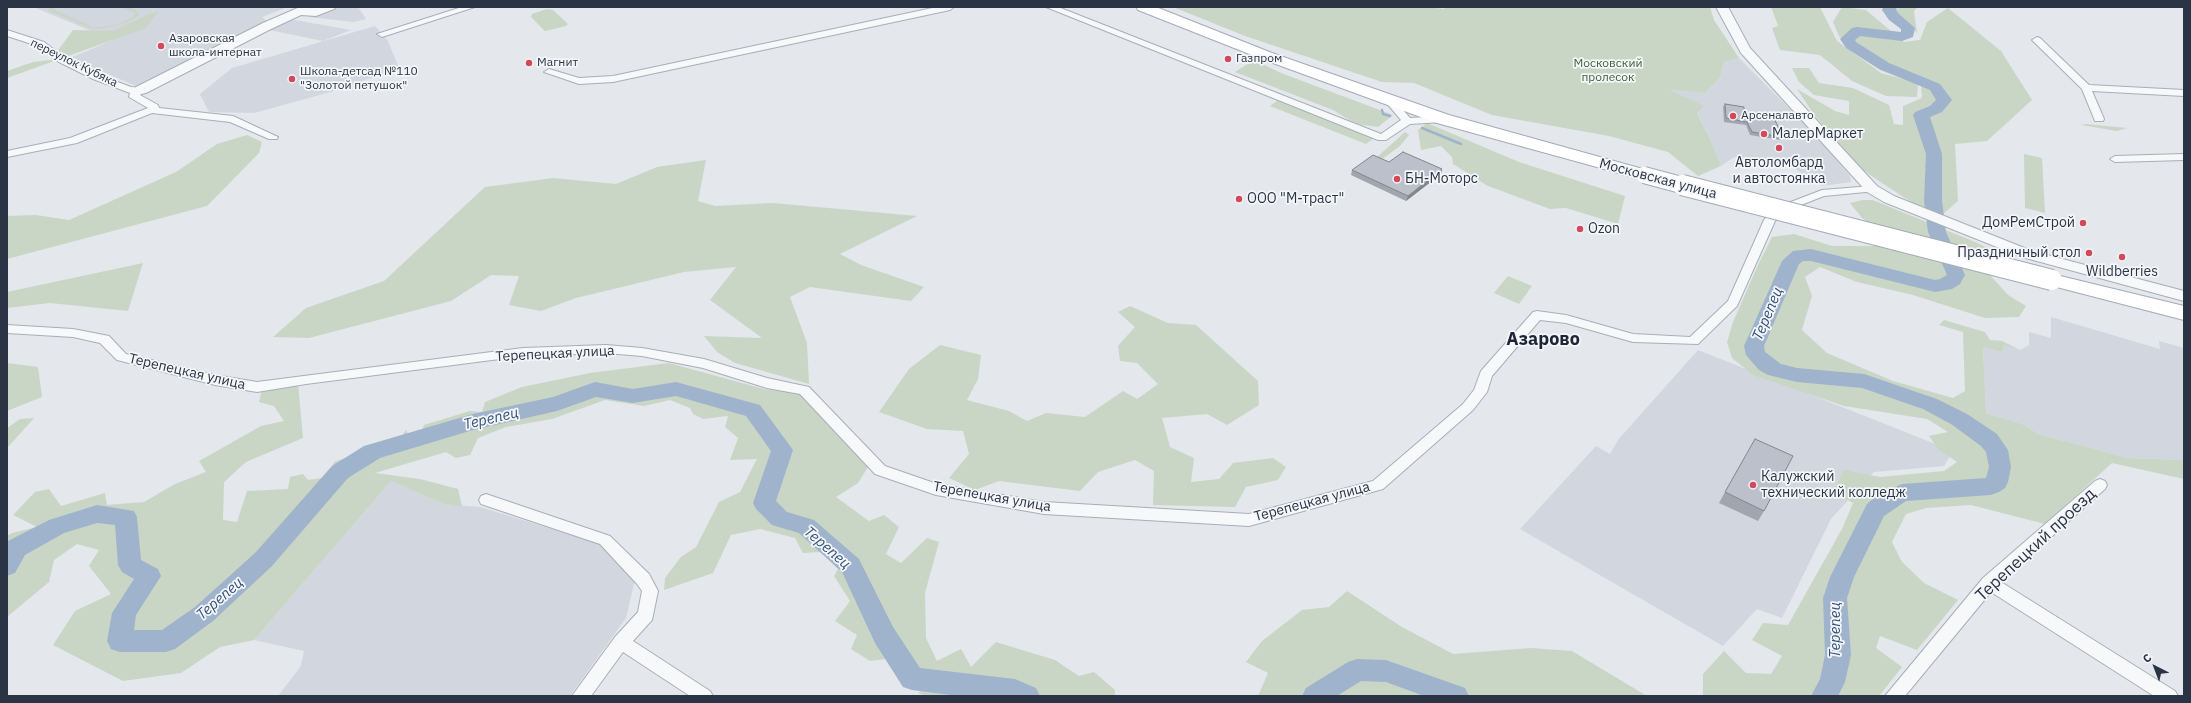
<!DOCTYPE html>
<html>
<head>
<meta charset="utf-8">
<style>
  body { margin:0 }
  #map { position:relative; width:2191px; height:703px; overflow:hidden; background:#e4e7ec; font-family:"IBM Plex Sans",sans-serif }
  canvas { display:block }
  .frame { position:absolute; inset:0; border:8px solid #2b3445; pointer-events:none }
  .north { position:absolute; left:2135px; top:647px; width:40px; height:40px; -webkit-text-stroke:3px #f4f6f9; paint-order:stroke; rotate:318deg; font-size:11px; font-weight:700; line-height:16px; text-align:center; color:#2b3445 }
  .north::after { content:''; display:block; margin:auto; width:14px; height:18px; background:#2b3445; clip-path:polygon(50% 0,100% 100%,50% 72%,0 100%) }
</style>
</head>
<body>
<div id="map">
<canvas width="2191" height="703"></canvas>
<div class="frame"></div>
<div class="north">С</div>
</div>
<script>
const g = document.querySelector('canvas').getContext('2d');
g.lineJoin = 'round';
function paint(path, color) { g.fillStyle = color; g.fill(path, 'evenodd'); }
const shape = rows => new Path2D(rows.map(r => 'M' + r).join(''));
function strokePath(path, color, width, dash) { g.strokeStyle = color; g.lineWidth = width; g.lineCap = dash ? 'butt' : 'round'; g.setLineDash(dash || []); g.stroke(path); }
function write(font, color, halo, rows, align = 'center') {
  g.font = font + ' "IBM Plex Sans",sans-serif'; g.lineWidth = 3.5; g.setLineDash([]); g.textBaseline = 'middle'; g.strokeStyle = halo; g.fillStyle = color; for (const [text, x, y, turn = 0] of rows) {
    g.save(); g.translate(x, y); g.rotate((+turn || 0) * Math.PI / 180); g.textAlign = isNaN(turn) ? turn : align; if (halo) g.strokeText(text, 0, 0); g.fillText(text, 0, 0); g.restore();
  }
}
const built = shape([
  [288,7,262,17,268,22,152,82,136,86,70,58,113,40,36,8],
  [336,7,358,7,366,19,354,22,309,17],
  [289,19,351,30,323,41,269,30],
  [375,26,388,41,399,68,334,91,254,113,209,112,200,94,232,68],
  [1739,58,1816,135,1850,176,1851,182,1822,186,1810,180,1785,161,1776,160,1734,157,1721,166,1711,141,1697,112,1703,106,1669,90,1705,93,1720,78,1724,62],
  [2051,317,2160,349,2159,341,2184,348,2184,460,2128,458,2038,434,2025,425,1986,413,1983,347,2003,352,2003,345,2020,350,2029,345,2029,332,2051,338],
  [1698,350,1953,451,1944,466,1874,472,1831,519,1782,618,1757,609,1723,646,1520,529,1596,446,1610,454,1618,440],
  [391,481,443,504,480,507,601,544,635,579,626,618,570,696,278,696,301,666,304,651,254,640]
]);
const green = shape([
  [49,7,55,7,55,10,93,27,100,27,118,24,132,18,135,14,132,11,121,7,130,7,139,13,138,16,126,23,99,29,91,28,49,11],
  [1173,7,1428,7,1444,9,1445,7,1710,7,1714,20,1739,58,1724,62,1720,78,1705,93,1670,90,1704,106,1697,113,1711,141,1721,166,1698,176,1668,152,1609,136,1492,115,1414,83,1382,82,1245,36],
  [1771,7,1820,7,1837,41,1881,73,1907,80,1882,71,1857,55,1839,36,1833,22,1842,7,1866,10,1904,42,1920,40,1927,22,1948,8,2001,51,2032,100,1987,141,1955,144,1958,201,1942,215,1911,202,1861,169,1815,116,1797,89,1835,111,1849,115,1849,101,1814,95,1799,82,1792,68,1809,68,1819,83,1853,88,1889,105,1894,124,1903,125,1903,106,1922,98,1921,84,1918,83,1917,97,1886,96,1852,81,1820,55,1780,50,1772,28,1778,26],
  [1901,7,1918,7,1914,11,1917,33,1895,10],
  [547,9,553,10,568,24,566,26,545,31,531,17,532,14],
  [158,12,146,28,7,78,7,71,33,62,51,60,73,30,113,31,149,14],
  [1254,60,1281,73,1393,115,1378,127,1356,124,1333,110,1235,72],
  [1278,100,1374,138,1366,144,1270,106],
  [1427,123,1519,162,1625,196,1618,224,1566,208,1550,209,1488,186,1453,164,1452,157,1441,146,1421,150,1418,130],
  [2086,124,2106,126,2127,128,2117,131,2081,125],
  [1405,132,1409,135,1400,146,1381,160,1376,158],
  [247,135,262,142,259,153,207,206,7,259,7,216,36,215,69,220,176,172,217,144],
  [2024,154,2042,158,2045,213,2025,208],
  [706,160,698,201,715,206,773,203,917,216,840,254,861,265,924,287,911,301,810,287,790,297,807,343,809,384,735,363,717,352,704,336,762,338,710,300,736,267,684,272,576,298,541,311,509,305,519,276,491,275,451,301,309,338,273,337,306,308,384,281,485,187,553,178,616,184,657,167],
  [1863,200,1873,200,1975,242,1990,249,1990,254,1871,224,1862,218,1850,203],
  [1794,234,1832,246,1880,246,1989,274,2008,295,2026,306,2019,317,1985,318,1913,295,1857,282,1820,267,1805,277,1812,296,1802,330,1827,353,1893,381,1953,398,1965,391,1963,332,1939,325,1944,320,1985,332,1990,340,2002,341,2020,350,2003,345,2003,352,1983,347,1986,413,2025,425,2038,434,2128,458,2184,460,2184,479,2112,463,2045,524,1971,505,1926,508,1906,514,1892,542,1902,562,1924,583,1958,600,1917,650,1880,636,1876,648,1902,667,1879,696,1703,696,1703,674,1724,651,1746,673,1771,674,1782,656,1752,640,1763,623,1788,625,1842,529,1853,503,1833,492,1844,470,1880,477,1944,471,1957,462,1939,450,1929,436,1948,432,1927,419,1844,406,1753,375,1732,358,1727,342,1733,322,1758,265,1772,237],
  [143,263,128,311,50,303,7,308,7,292],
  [1508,276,1532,286,1519,304,1494,293],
  [1130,306,1168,323,1196,325,1258,381,1259,405,1227,425,1207,414,1162,418,1170,447,1194,458,1191,482,1219,479,1233,463,1273,458,1286,467,1278,480,1246,487,1235,507,1153,505,1154,471,1135,460,1098,472,1080,491,999,481,975,490,949,478,969,454,963,431,927,429,879,412,909,369,940,345,981,355,978,379,967,400,1009,411,1027,421,1046,413,1085,417,1123,391,1137,399,1158,384,1137,363,1120,361,1118,346,1135,327,1118,312],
  [7,363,38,367,42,397,7,411],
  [669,363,764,389,802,394,868,467,858,483,836,497,869,521,884,515,899,527,886,554,901,563,927,538,939,542,925,593,926,638,937,661,961,649,971,667,996,642,1055,660,1079,676,1094,672,1115,690,1115,696,926,696,918,693,941,676,919,670,909,656,870,661,851,649,857,635,835,621,850,601,834,576,838,569,821,552,803,553,795,538,760,529,731,535,713,573,664,590,665,578,681,557,696,547,719,502,740,492,757,459,730,460,738,438,725,427,728,416,703,419,693,414,690,408,670,400,644,406,605,400,552,419,506,427,478,438,470,455,456,458,446,452,375,473,420,479,458,489,462,506,443,504,391,481,254,640,220,647,181,673,123,681,53,645,75,611,111,594,89,566,99,550,77,544,54,560,49,582,7,617,7,536,12,533,37,527,13,515,35,492,49,489,61,506,105,493,107,505,144,502,175,484,206,472,199,461,261,426,284,421,274,406,259,402,262,390,298,383,303,438,246,462,224,482,223,520,237,522,247,491,288,489,290,477,303,474,308,480,328,477,334,462,345,458,388,456,406,430,416,446,424,425,470,411,482,412,485,402,522,387,590,373],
  [34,418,9,446,7,446,7,428,20,419],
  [1347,591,1402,627,1453,654,1531,648,1572,651,1647,696,1258,696,1268,673,1246,662,1262,641,1302,610,1329,607]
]);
const stream = shape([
  [1382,110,1383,114,1390,116],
  [1422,128,1461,144]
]);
const river = shape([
  [1883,7,1897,7,1896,10,1899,14,1915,28,1913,37,1902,41,1860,36,1855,40,1856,42,1889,63,1940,84,1952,100,1942,112,1930,117,1942,154,1942,201,1946,232,1965,275,1960,284,1952,289,1935,292,1811,261,1803,261,1799,264,1764,346,1765,352,1781,364,1797,368,1864,374,1937,399,1967,414,1997,434,2008,450,2011,467,2008,482,2005,488,1999,492,1991,495,1906,501,1884,516,1854,577,1847,598,1851,655,1845,682,1838,696,1811,696,1820,679,1825,655,1823,598,1830,577,1867,504,1878,495,1902,484,1986,478,1989,467,1986,452,1981,446,1951,424,1923,409,1862,388,1797,382,1768,375,1759,370,1746,355,1744,346,1782,261,1793,251,1811,249,1935,280,1940,279,1947,275,1928,232,1924,201,1926,154,1913,115,1915,112,1930,106,1936,100,1930,90,1879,69,1846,48,1840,39,1852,28,1857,27,1901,32,1901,29,1889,20,1882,10,1883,7],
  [595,382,633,389,676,382,760,405,793,450,776,501,787,512,814,520,859,559,893,627,920,668,1015,679,1036,688,1040,696,959,696,912,690,903,687,875,643,842,572,799,533,772,525,756,509,753,503,771,451,746,416,676,396,633,403,596,397,557,411,473,430,380,458,348,478,272,566,213,621,175,649,166,652,120,652,111,649,107,641,112,613,134,579,122,572,118,565,115,525,97,523,64,533,25,555,15,573,7,576,8,541,49,520,97,505,134,511,137,517,141,560,158,569,161,576,136,615,134,630,162,630,195,607,256,552,332,466,364,446,473,414,553,397,595,382],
  [1357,659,1386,660,1465,688,1469,696,1424,696,1386,682,1361,681,1337,696,1302,696,1306,688,1348,662,1357,659]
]);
const minor = shape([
  [462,7,475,7,385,36,382,37,377,34,462,7],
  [937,7,954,7,950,10,613,82,579,84,544,72,549,69,579,78,613,76,937,7],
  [1046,7,1058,7,1381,134,1401,120,1383,99,1388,96,1392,97,1410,118,1443,116,1448,119,1443,122,1410,124,1386,140,1378,140,1046,7],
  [7,30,44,42,65,58,99,75,131,87,145,88,146,90,140,95,158,105,159,108,233,116,278,137,277,139,269,139,230,122,152,113,77,143,7,157,7,151,70,138,148,108,129,97,130,93,93,79,59,62,38,46,7,36,7,30],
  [2037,37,2040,38,2089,85,2184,90,2184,96,2092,91,2104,119,2103,121,2095,121,2082,89,2034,42,2032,40,2037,37],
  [2184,154,2184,160,2115,162,2110,159,2115,156,2184,154],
  [1872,186,1876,187,1878,189,1876,191,1824,196,1783,212,1775,221,1737,306,1698,344,1633,342,1566,323,1540,320,1492,376,1487,392,1473,410,1383,489,1249,526,1044,514,936,495,875,474,800,394,767,388,703,368,642,356,606,353,523,356,306,384,257,392,215,385,117,360,100,343,73,337,7,333,7,325,73,329,104,335,109,336,126,354,215,375,257,382,523,348,606,345,642,348,704,359,767,378,809,387,885,466,937,484,1044,502,1249,514,1373,481,1463,404,1474,390,1481,371,1533,312,1537,311,1566,315,1633,334,1690,337,1728,301,1764,220,1775,208,1822,190,1872,186],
  [2100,479,2105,481,2107,485,2105,489,2001,582,2175,691,2178,696,2154,696,1991,592,1905,696,1885,696,1983,578,2095,481,2100,479],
  [486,494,610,536,649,574,658,591,652,620,633,641,710,691,713,696,690,696,623,652,591,696,572,696,615,637,638,612,642,591,637,584,600,544,481,504,479,500,481,496,486,494]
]);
const tertiary = shape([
  [300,7,336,7,334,9,316,16,301,15,271,29,146,93,141,94,135,90,136,87,263,23,300,7],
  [1716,7,1728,7,1750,48,1877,186,1894,196,2032,251,2184,291,2184,301,2022,257,1884,202,1867,192,1741,53,1716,7]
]);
const primary = shape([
  [1136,7,1156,7,1272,53,1449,115,1650,171,1653,175,1650,179,1644,180,1437,123,1262,59,1138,10,1136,7],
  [2052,274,2184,306,2184,320,2045,284,2042,280,2045,276,2052,274]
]);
const primaryBridgeFar1 = shape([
  [1644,175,1685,186]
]);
const primaryBridge = shape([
  [1682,185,2052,280]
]);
const wall = shape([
  [1725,104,1744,113,1783,137,1781,140,1750,135,1746,125,1724,122,1723,107],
  [1442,169,1441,174,1406,201,1351,175,1352,170],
  [1725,492,1764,511,1758,521,1719,503]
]);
const shadedWall = shape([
  [1442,169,1441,174,1406,201,1408,196]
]);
const building = shape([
  [1725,104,1744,107,1744,113,1772,114,1783,137,1752,132,1747,122,1726,118,1725,104],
  [1403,152,1442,169,1408,196,1352,170,1373,155,1389,162,1403,152],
  [1755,439,1793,456,1764,511,1725,492,1755,439]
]);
const markers = [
  [161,46,4,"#d1495b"],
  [1228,59,4,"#d1495b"],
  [529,63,4,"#d1495b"],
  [292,79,4,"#d1495b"],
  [1733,116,4,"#d1495b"],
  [1764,134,4,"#d1495b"],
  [1779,148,4,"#d1495b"],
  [1397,179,4,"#d1495b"],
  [1239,199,4,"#d1495b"],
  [2083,223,4,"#d1495b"],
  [1580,229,4,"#d1495b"],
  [2089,253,4,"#d1495b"],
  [2122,257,4,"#d1495b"],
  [1753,485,4,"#d1495b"]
];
const farPoinames = [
  ["Азаровская",169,39],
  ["школа-интернат",169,53],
  ["Газпром",1236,59],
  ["Магнит",537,63],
  ["Школа-детсад №110",300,72],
  ["\"Золотой петушок\"",300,86],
  ["Арсеналавто",1741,116]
];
const farStreetnames = [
  ["переулок Кубяка",74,63,26]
];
const farParknames = [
  ["Московский",1608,64],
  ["пролесок",1608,78]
];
const poiNames = [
  ["МалерМаркет",1772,134],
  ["Автоломбард",1779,163,"center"],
  ["и автостоянка",1779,179,"center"],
  ["БН-Моторс",1405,179],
  ["ООО \"М-траст\"",1247,199],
  ["ДомРемСтрой",2075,223,"right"],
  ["Ozon",1588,229],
  ["Праздничный стол",2081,253,"right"],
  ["Wildberries",2122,272,"center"],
  ["Калужский",1761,477],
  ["технический колледж",1761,493]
];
const streetNames = [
  ["Московская улица",1658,179,15],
  ["Терепецкая улица",555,354,-3],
  ["Терепецкая улица",187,372,13],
  ["Терепецкая улица",992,497,10],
  ["Терепецкая улица",1312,502,-15]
];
const waterNames = [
  ["Терепец",1768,314,-67],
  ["Терепец",491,419,-13],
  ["Терепец",827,548,41],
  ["Терепец",220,599,-41],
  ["Терепец",1836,630,-90]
];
const nearStreetnames = [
  ["Терепецкий проезд",2036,545,-43]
];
const districtNames = [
  ["Азарово",1543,340]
];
paint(built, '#d2d6de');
paint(green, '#c9d6c5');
strokePath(stream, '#9fb4cc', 2.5);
paint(river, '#9fb4cc');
strokePath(minor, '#a9aeb7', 2);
strokePath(tertiary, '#a9aeb7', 2);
strokePath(primary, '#a3abb8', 2);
paint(minor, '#f7f8fa');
paint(tertiary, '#f7f8fa');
paint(primary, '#fff');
strokePath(primaryBridgeFar1, '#a3abb8', 18, []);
strokePath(primaryBridge, '#a3abb8', 22, []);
strokePath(primaryBridgeFar1, '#fff', 16);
strokePath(primaryBridge, '#fff', 20);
paint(wall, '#a1a5ae');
paint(shadedWall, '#83868d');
paint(building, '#bbc0ca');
strokePath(building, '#83868d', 1);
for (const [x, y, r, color] of markers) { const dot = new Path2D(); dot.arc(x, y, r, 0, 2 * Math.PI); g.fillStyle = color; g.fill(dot); strokePath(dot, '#f4f6f9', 1.5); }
write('12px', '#2b3445', '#f4f6f9', farPoinames, 'left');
write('12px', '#2b3445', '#f4f6f9', farStreetnames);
write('12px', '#3f6138', '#f4f6f9', farParknames);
write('14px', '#2b3445', '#f4f6f9', poiNames, 'left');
write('14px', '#2b3445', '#f4f6f9', streetNames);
write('italic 15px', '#34527a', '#f4f6f9', waterNames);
write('17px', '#2b3445', '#f4f6f9', nearStreetnames);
write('bold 18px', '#1d2536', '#f4f6f9', districtNames);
</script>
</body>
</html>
